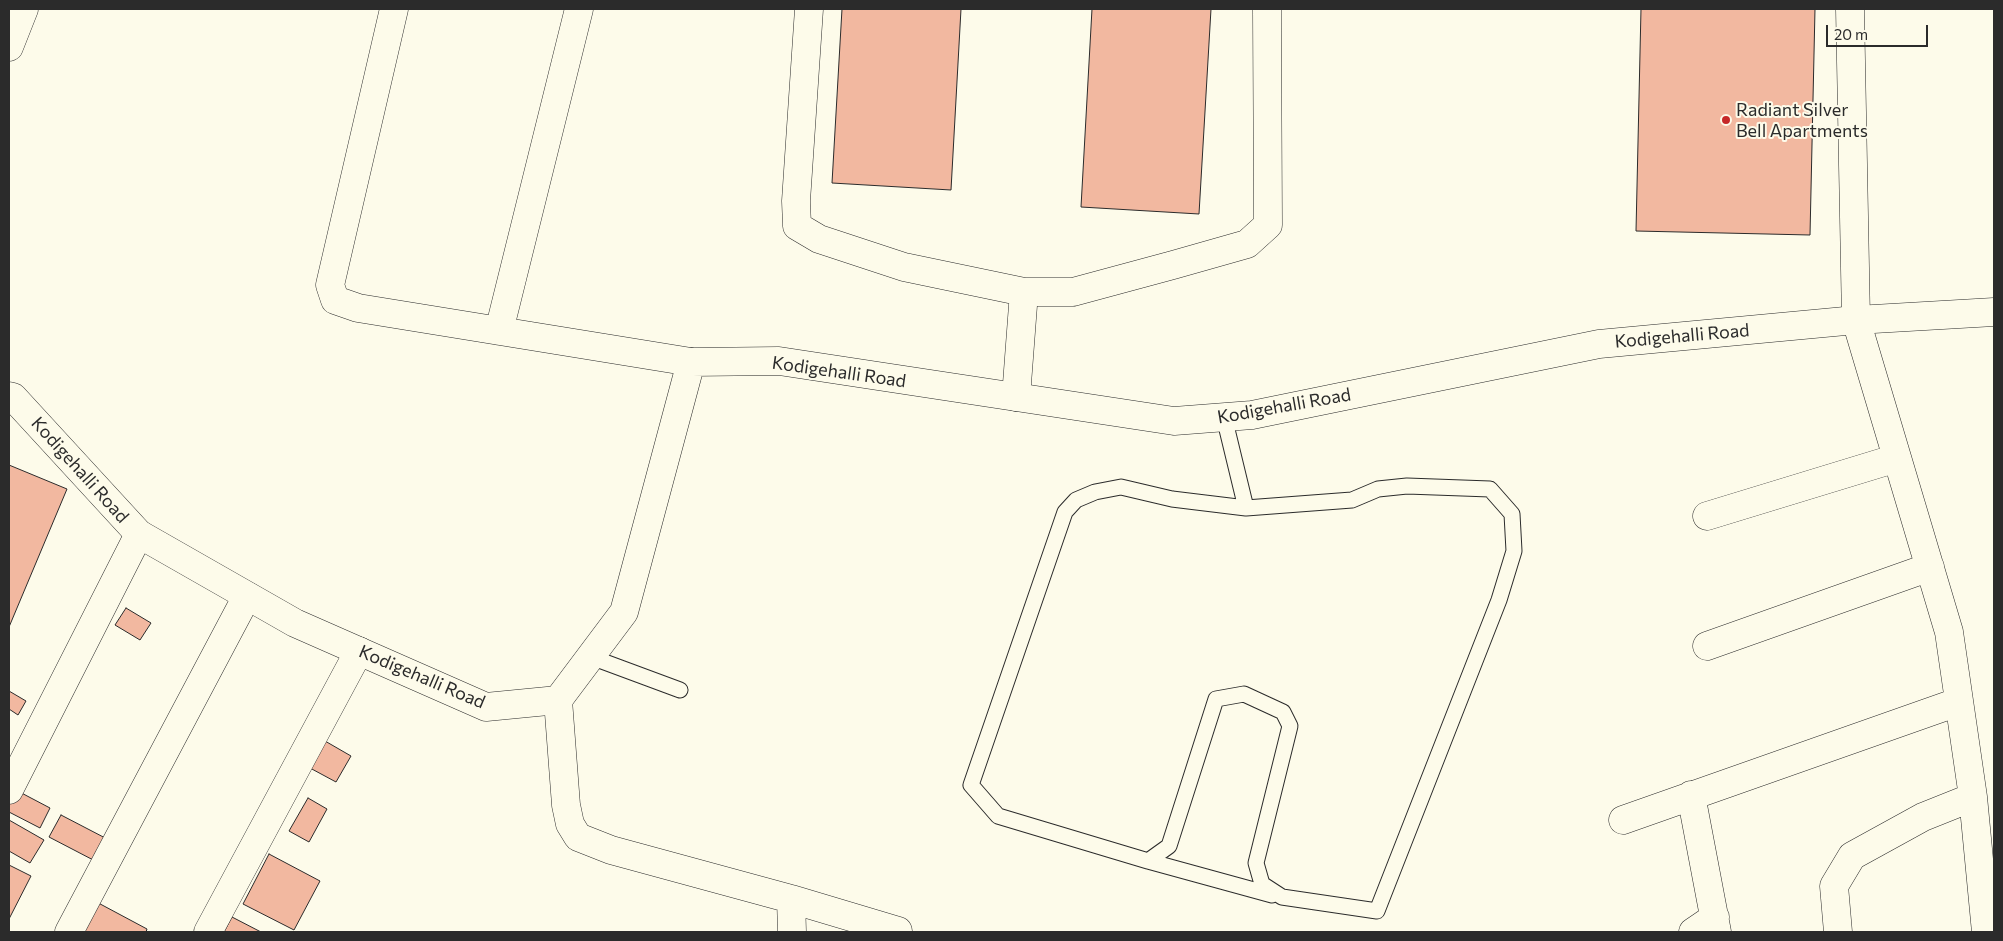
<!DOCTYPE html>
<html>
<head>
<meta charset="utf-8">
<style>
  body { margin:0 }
  #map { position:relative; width:2003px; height:941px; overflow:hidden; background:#fdfbea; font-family:Commissioner,sans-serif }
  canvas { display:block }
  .frame { position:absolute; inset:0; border:10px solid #2b2b2b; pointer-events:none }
  .scale { position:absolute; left:1826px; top:25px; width:102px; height:22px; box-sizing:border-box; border:2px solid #2b2b2b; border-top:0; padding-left:6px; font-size:15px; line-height:18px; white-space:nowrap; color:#2b2b2b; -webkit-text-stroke:4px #fdfbea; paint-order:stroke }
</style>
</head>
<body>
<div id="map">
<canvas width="2003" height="941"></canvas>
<div class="frame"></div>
<div class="scale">20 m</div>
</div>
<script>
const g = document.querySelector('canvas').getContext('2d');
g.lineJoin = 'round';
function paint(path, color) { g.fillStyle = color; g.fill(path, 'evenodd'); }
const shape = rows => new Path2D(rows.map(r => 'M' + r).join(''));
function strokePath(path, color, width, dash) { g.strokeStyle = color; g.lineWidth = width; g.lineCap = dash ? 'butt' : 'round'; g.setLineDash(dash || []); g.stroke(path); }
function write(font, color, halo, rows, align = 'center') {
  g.font = font + ' Commissioner,sans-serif'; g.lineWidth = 4; g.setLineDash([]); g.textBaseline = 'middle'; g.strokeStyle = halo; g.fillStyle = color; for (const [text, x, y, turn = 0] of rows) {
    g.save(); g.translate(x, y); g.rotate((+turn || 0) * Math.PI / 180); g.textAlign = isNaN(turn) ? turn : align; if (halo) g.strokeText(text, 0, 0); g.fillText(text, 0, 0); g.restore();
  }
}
const building = shape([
  [842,9,961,9,951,190,832,183,842,9],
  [1092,9,1211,9,1199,214,1081,207,1092,9],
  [1641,9,1815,9,1810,235,1636,231,1641,9],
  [9,465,67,489,9,627,9,465],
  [126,608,151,623,140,640,115,625,126,608],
  [9,691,26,701,18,715,9,709,9,691],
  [325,741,351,756,336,782,310,768,325,741],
  [12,788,50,808,40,828,9,812,9,793,12,788],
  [308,798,327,809,309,842,289,831,308,798],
  [61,815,111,841,99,863,49,837,61,815],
  [9,820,44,840,30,863,9,851,9,820],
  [269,854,320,881,294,930,243,904,269,854],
  [9,865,31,876,9,919,9,865],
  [89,898,147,929,146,932,71,932,89,898],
  [232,917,261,932,224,932,232,917]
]);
const lane = shape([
  [1224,417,1246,508,1352,500,1378,489,1407,486,1490,489,1512,514,1514,551,1499,600,1377,911,1282,897,1262,884,1256,863,1290,726,1283,712,1244,694,1216,699,1169,846,1148,861,998,816,971,785,1065,512,1076,500,1095,492,1121,487,1172,499,1246,508],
  [591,657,680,690],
  [1148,861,1272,895]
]);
const street = shape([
  [394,9,330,285,335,300,358,308,691,362],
  [809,9,796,201,797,226,819,239,904,267,1024,292,1073,292,1173,265,1247,244,1268,225,1267,9],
  [1850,9,1856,320,1949,632,1973,797,1986,932],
  [9,47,24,9],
  [499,331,579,9],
  [1016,397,1024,292],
  [1707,516,1897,458],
  [1707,646,1930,567],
  [558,700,566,805,570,824,578,837,611,850,791,899,792,932],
  [9,790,139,534],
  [1691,795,1717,932],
  [1623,820,1958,702],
  [791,899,898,931],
  [69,932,247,596],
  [208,932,359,651],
  [1693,932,1715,917],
  [1838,932,1834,886,1852,856,1923,817,1973,797]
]);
const secondary = shape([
  [9,396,13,397,139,534,295,623,486,707,558,700,624,612,691,362,779,361,1174,421,1252,415,1599,344,1856,320,1994,312]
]);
const markers = [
  [1726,120,5,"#c62828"]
];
const poiNames = [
  ["Radiant Silver",1736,110],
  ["Bell Apartments",1736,131]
];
const streetNames = [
  ["Kodigehalli Road",1682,336,-5],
  ["Kodigehalli Road",839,372,8],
  ["Kodigehalli Road",1284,406,-10],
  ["Kodigehalli Road",80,470,48],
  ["Kodigehalli Road",422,677,23]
];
paint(building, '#f2b8a0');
strokePath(building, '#2b2b2b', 1);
strokePath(lane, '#2b2b2b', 17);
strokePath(street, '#2b2b2b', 29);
strokePath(secondary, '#2b2b2b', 29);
strokePath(lane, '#fdfbea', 15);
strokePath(street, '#fdfbea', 28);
strokePath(secondary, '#fdfbea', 28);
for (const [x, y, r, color] of markers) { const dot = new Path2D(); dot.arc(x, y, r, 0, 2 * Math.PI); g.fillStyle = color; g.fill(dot); strokePath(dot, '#fdfbea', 2); }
write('18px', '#2b2b2b', '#fdfbea', poiNames, 'left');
write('18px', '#2b2b2b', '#fdfbea', streetNames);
</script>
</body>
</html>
